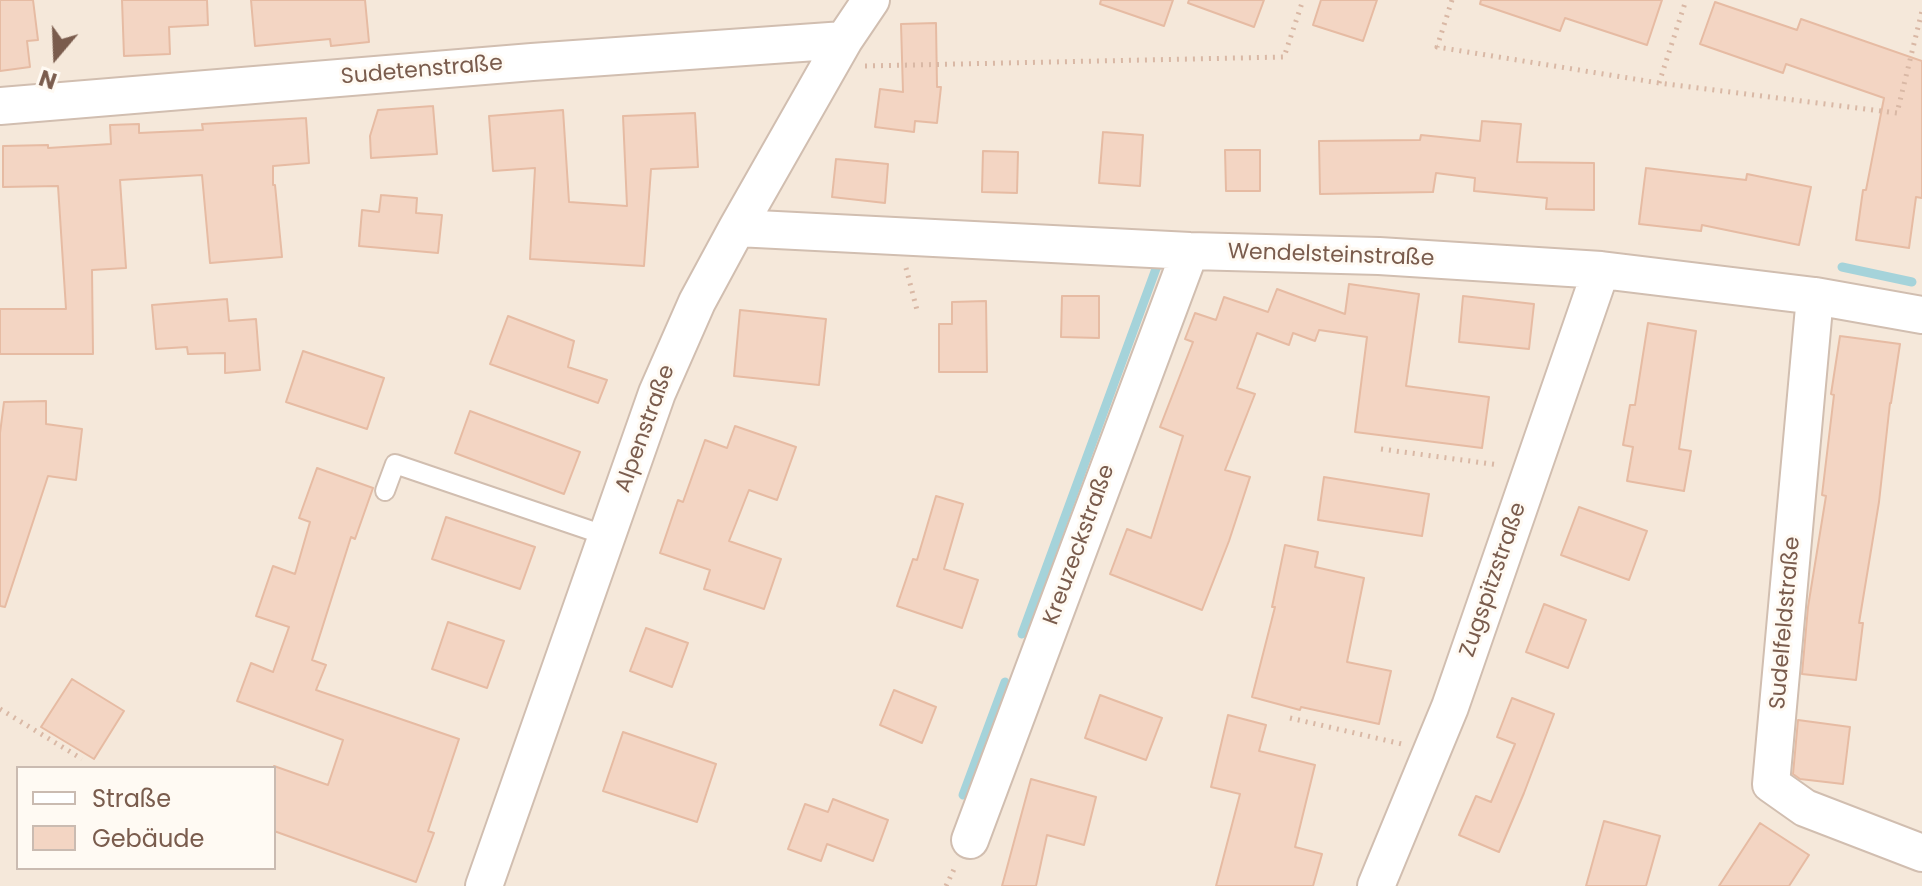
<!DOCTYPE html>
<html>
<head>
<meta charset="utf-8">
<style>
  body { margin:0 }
  #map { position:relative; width:1922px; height:886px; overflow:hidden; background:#fdf6ec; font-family:Poppins,sans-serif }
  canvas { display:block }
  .legend { position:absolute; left:16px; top:766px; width:260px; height:104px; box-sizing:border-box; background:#fffaf3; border:2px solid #cabbb1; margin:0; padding:10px 14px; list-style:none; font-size:24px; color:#7a5c4d }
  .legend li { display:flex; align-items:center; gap:16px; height:40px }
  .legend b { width:40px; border:2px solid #cabbb1 }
  .north { position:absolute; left:16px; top:16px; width:80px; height:80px; -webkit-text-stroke:6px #fffaf3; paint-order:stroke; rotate:199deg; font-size:22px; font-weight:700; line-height:32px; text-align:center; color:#7a5c4d }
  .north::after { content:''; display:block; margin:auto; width:28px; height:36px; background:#7a5c4d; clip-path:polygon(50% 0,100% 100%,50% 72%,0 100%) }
</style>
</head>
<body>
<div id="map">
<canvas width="1922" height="886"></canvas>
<ul class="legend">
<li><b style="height:10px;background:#fff"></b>Straße</li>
<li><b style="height:22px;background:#f3d5c3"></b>Gebäude</li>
</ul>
<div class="north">N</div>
</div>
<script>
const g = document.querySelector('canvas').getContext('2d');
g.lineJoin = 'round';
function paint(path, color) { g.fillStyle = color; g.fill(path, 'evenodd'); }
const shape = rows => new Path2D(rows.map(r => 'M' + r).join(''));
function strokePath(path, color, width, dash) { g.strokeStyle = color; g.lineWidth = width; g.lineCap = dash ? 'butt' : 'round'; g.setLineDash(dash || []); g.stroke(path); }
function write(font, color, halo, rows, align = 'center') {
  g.font = font + ' Poppins,sans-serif'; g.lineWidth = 6; g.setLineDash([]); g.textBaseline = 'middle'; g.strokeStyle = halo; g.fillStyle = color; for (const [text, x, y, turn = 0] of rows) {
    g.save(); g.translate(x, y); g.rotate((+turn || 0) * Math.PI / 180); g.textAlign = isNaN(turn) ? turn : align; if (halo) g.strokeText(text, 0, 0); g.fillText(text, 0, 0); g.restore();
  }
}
const residential = shape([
  [0,0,1922,0,1922,886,0,886],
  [18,768,274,768,274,868,18,868]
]);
const stream = shape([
  [1842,267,1912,282],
  [1022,634,1157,266],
  [963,795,1005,682]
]);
const building = shape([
  [0,0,33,0,38,40,27,41,30,67,0,71,0,0],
  [122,0,207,0,208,25,169,27,170,54,124,56,122,0],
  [251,0,365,0,369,42,331,46,330,39,255,46,251,0],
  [1101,0,1173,0,1164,26,1100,4,1101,0],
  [1189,0,1264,0,1254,27,1188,3,1189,0],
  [1321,0,1377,0,1363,41,1313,25,1321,0],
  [1481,0,1662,0,1647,45,1565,18,1560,31,1480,4,1481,0],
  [1715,2,1797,30,1801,19,1922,61,1922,198,1916,197,1909,248,1856,240,1863,190,1866,190,1884,98,1786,64,1783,73,1700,44,1715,2],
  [936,23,937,87,941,87,937,123,915,121,914,132,875,127,880,89,903,92,901,24,936,23],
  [433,106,437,154,371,158,370,136,378,110,433,106],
  [563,110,569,202,627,206,623,116,695,113,698,167,651,169,644,266,530,259,535,168,493,171,489,116,563,110],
  [306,118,309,163,273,166,273,185,275,185,282,257,210,263,202,175,120,180,126,268,92,270,93,354,0,354,0,309,66,309,58,186,3,187,3,146,48,145,48,148,111,144,110,125,139,124,139,133,203,130,202,124,306,118],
  [1482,121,1521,124,1517,162,1594,163,1594,210,1546,209,1547,198,1474,191,1475,178,1436,173,1433,192,1320,194,1319,141,1420,140,1421,135,1480,141,1482,121],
  [1103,132,1143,135,1140,186,1099,183,1103,132],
  [1225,150,1260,150,1260,191,1226,191,1225,150],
  [983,151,1018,152,1017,193,982,192,983,151],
  [836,159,888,164,885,203,832,197,836,159],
  [1646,168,1746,180,1747,174,1811,187,1799,245,1702,225,1701,231,1639,224,1646,168],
  [381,195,417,198,416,213,442,215,438,253,359,246,362,210,379,212,381,195],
  [1349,284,1419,294,1406,386,1489,397,1482,448,1355,432,1367,337,1319,330,1315,341,1293,333,1289,345,1257,333,1237,388,1255,394,1225,470,1250,477,1229,541,1202,610,1110,574,1127,529,1151,538,1183,436,1160,427,1193,342,1185,339,1195,313,1216,320,1224,297,1268,312,1277,289,1345,314,1349,284],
  [1062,296,1099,296,1099,338,1061,337,1062,296],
  [1463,296,1534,304,1529,349,1459,342,1463,296],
  [227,299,229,321,256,319,260,370,225,373,225,353,188,354,187,347,156,349,152,305,227,299],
  [986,301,987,372,939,372,939,324,952,324,952,302,986,301],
  [740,310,826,319,819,385,734,376,740,310],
  [508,316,574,341,568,367,607,380,598,403,490,364,508,316],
  [1648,323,1696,331,1679,449,1691,451,1684,491,1627,481,1633,447,1623,445,1630,405,1635,405,1648,323],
  [1840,336,1900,344,1891,403,1890,403,1879,502,1859,623,1863,623,1856,680,1802,674,1808,607,1826,496,1822,495,1834,395,1831,394,1840,336],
  [303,351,384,378,367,429,286,402,303,351],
  [46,401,46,424,82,429,76,480,48,476,5,607,0,606,0,433,4,402,46,401],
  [470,411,580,452,564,494,455,453,470,411],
  [735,426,796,447,777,500,749,490,729,541,781,559,764,609,704,589,710,570,660,553,678,500,683,502,705,440,727,448,735,426],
  [317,468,373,488,355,539,351,537,312,660,326,665,316,690,459,739,428,831,434,833,416,882,274,831,274,766,328,785,343,740,237,701,251,663,273,672,289,627,256,616,273,566,295,574,310,522,299,518,317,468],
  [1324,477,1429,494,1422,536,1318,520,1324,477],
  [936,496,963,504,944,569,978,580,962,628,897,606,913,559,917,560,936,496],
  [1579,507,1647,531,1629,580,1561,555,1579,507],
  [446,517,535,547,520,589,432,559,446,517],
  [1285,545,1318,552,1315,567,1364,578,1347,662,1391,671,1379,724,1301,707,1300,710,1252,697,1275,607,1272,607,1285,545],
  [1544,604,1586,620,1568,668,1526,652,1544,604],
  [448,622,504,641,487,688,432,669,448,622],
  [646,628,688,643,672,687,630,671,646,628],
  [72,679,124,711,94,759,41,727,72,679],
  [894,690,936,707,922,743,880,725,894,690],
  [1100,695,1162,718,1146,760,1085,738,1100,695],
  [1512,698,1554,714,1524,793,1499,852,1459,835,1476,796,1491,802,1515,744,1497,737,1512,698],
  [1228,715,1266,725,1259,751,1315,765,1295,847,1322,854,1313,886,1216,886,1240,794,1211,787,1228,715],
  [1798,720,1850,727,1843,784,1800,779,1793,774,1798,720],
  [623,732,716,764,697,822,603,791,623,732],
  [1031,779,1096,797,1084,845,1047,835,1036,886,1002,886,1031,779],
  [833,799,888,820,873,861,827,844,821,861,788,849,805,804,828,812,833,799],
  [1604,821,1660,836,1646,886,1586,886,1604,821],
  [1760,823,1809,855,1789,886,1719,886,1760,823]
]);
const path = shape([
  [1452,0,1437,47,1659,83,1897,113,1922,11],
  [865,66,1284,57,1303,0],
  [1659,83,1686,0],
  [906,268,918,314],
  [1381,449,1499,465],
  [0,709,82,759],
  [1290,718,1402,744],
  [946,886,956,865]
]);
const lane = shape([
  [385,491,395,464,607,536]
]);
const street = shape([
  [0,106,532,62,844,40],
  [737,228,1190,251,1379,256,1601,270,1815,296,1922,315],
  [1815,296,1771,784,1805,808,1922,853],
  [970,840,1190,251],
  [484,886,657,393,697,302,737,228,844,40,871,0],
  [1376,886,1450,707,1601,270]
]);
const streetNames = [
  ["Sudetenstraße",422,71,-5],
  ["Wendelsteinstraße",1331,256,2],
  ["Alpenstraße",646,429,-70],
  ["Kreuzeckstraße",1080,545,-70],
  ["Zugspitzstraße",1494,580,-71],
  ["Sudelfeldstraße",1786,623,-85]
];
paint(residential, '#f5e8da');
strokePath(stream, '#a5d3da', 9);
paint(building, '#f3d5c3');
strokePath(building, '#e6bba3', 2);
strokePath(lane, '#d1beb0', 22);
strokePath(street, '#d1beb0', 40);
strokePath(path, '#d9b8a5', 5, [2, 6]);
strokePath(lane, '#fff', 18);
strokePath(street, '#fff', 36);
write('22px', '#7a5c4d', '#fffaf3', streetNames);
</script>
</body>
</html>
